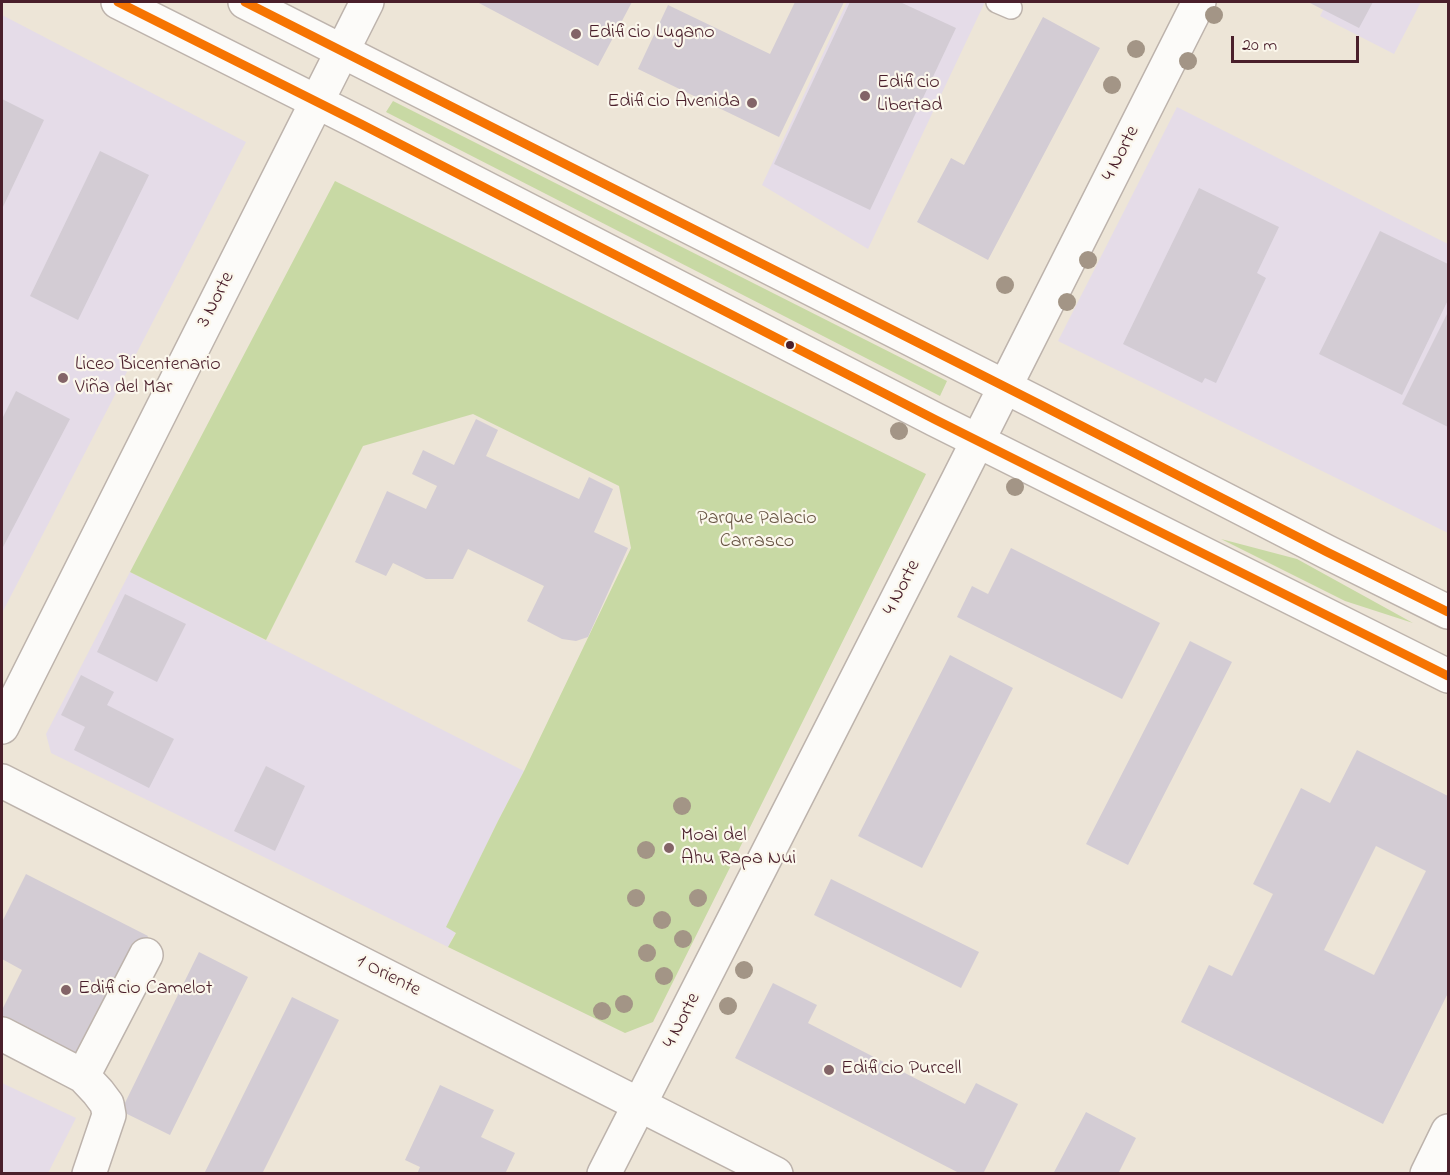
<!DOCTYPE html>
<html>
<head>
<meta charset="utf-8">
<style>
  body { margin:0 }
  #map { position:relative; width:1450px; height:1175px; overflow:hidden; background:#ede5d7; font-family:"Indie Flower",sans-serif }
  canvas { display:block }
  .frame { position:absolute; inset:0; border:3px solid #4a1f2b; pointer-events:none }
  .scale { position:absolute; left:1231px; top:36px; width:128px; height:27px; box-sizing:border-box; border:3px solid #4a1f2b; border-top:0; padding-left:8px; font-size:18px; line-height:21px; white-space:nowrap; color:#4a1f2b; -webkit-text-stroke:4px #fbf7ec; paint-order:stroke }
</style>
</head>
<body>
<div id="map">
<canvas width="1450" height="1175"></canvas>
<div class="frame"></div>
<div class="scale">20 m</div>
</div>
<script>
const g = document.querySelector('canvas').getContext('2d');
g.lineJoin = 'round';
function paint(path, color) { g.fillStyle = color; g.fill(path, 'evenodd'); }
const shape = rows => new Path2D(rows.map(r => 'M' + r).join(''));
function strokePath(path, color, width, dash) { g.strokeStyle = color; g.lineWidth = width; g.lineCap = dash ? 'butt' : 'round'; g.setLineDash(dash || []); g.stroke(path); }
function write(font, color, halo, rows, align = 'center') {
  g.font = font + ' "Indie Flower",sans-serif'; g.lineWidth = 4.5; g.setLineDash([]); g.textBaseline = 'middle'; g.strokeStyle = halo; g.fillStyle = color; for (const [text, x, y, turn = 0] of rows) {
    g.save(); g.translate(x, y); g.rotate((+turn || 0) * Math.PI / 180); g.textAlign = isNaN(turn) ? turn : align; if (halo) g.strokeText(text, 0, 0); g.fillText(text, 0, 0); g.restore();
  }
}
const built = shape([
  [847,2,985,2,868,249,762,185],
  [1327,2,1421,2,1394,54,1320,16],
  [2,15,246,142,2,613],
  [1177,107,1448,244,1448,533,1058,341],
  [130,572,524,771,498,821,447,927,456,932,448,947,51,753,46,734],
  [2,1083,76,1118,48,1173,2,1173]
]);
const green = shape([
  [393,101,947,381,940,396,386,112],
  [335,181,926,474,653,1022,625,1033,448,947,456,933,446,927,498,821,524,771,631,548,619,486,473,414,363,446,266,640,130,572],
  [1221,539,1297,559,1413,623,1345,601]
]);
const building = shape([
  [477,2,632,2,598,66],
  [795,2,844,2,779,137,638,69,668,5,770,54],
  [850,2,900,2,956,28,870,210,774,164],
  [1308,2,1373,2,1359,28],
  [1043,17,1100,48,988,260,917,222,951,158,964,165],
  [2,99,44,120,2,209],
  [100,151,149,175,78,320,30,296],
  [1199,188,1279,227,1257,273,1266,278,1216,383,1205,378,1202,383,1123,344],
  [1380,231,1448,264,1448,300,1402,395,1319,354],
  [1448,312,1448,427,1402,404],
  [16,391,70,419,2,549,2,419],
  [476,419,498,430,486,456,579,499,589,477,613,489,594,532,628,548,588,637,576,641,562,639,527,621,544,586,468,549,453,579,426,579,393,563,386,576,355,562,387,491,426,509,437,486,412,474,423,450,454,465],
  [1011,548,1160,623,1122,699,957,617,972,586,988,594],
  [125,594,186,624,157,682,97,652],
  [1190,641,1232,662,1128,865,1086,844],
  [950,655,1013,688,922,868,858,836],
  [81,675,114,692,107,705,174,739,149,788,74,750,85,727,61,715],
  [1357,750,1448,796,1448,993,1383,1124,1181,1022,1209,965,1232,976,1273,894,1253,884,1301,788,1330,803],
  [1376,846,1426,871,1374,975,1324,950],
  [266,766,305,786,275,851,234,831],
  [26,874,148,936,82,1067,2,1025,2,1010,22,970,2,959,2,922],
  [831,879,979,952,961,988,814,915],
  [199,952,248,977,170,1135,121,1111],
  [773,983,817,1005,808,1023,965,1104,976,1083,1018,1104,983,1174,961,1174,735,1058],
  [292,997,339,1020,262,1174,204,1174],
  [440,1085,494,1110,481,1137,515,1153,505,1174,417,1174,420,1167,405,1160],
  [1086,1112,1136,1138,1118,1174,1053,1174]
]);
const service = shape([
  [997,2,1011,8]
]);
const minor = shape([
  [2,727,367,2],
  [2,781,776,1174],
  [2,1034,83,1076,146,955],
  [83,1076,98,1092,107,1104,109,1115,89,1174],
  [1427,1174,1448,1131]
]);
const tertiary = shape([
  [604,1174,958,480,1199,2]
]);
const primary = shape([
  [118,2,361,124,936,420,1448,676],
  [245,2,1039,404,1327,552,1448,612]
]);
const bus1 = shape([
  [118,2,361,124,936,420,1448,676],
  [245,2,1039,404,1327,552,1448,612]
]);
const trees = [
  [1214,15],
  [1136,49],
  [1188,61],
  [1112,85],
  [1088,260],
  [1005,285],
  [1067,302],
  [899,431],
  [1015,487],
  [682,806],
  [646,850],
  [636,898],
  [698,898],
  [662,920],
  [683,939],
  [647,953],
  [744,970],
  [664,976],
  [624,1004],
  [728,1006],
  [602,1011]
];
const markers = [
  [576,34,6,"#836467"],
  [865,96,6,"#836467"],
  [752,103,6,"#836467"],
  [790,345,5,"#4a1f2b"],
  [63,378,6,"#836467"],
  [669,848,6,"#836467"],
  [66,990,6,"#836467"],
  [829,1070,6,"#836467"]
];
const poiNames = [
  ["Edificio Lugano",588,34],
  ["Edificio",877,84],
  ["Libertad",877,107],
  ["Edificio Avenida",740,103,"right"],
  ["Liceo Bicentenario",75,366],
  ["Viña del Mar",75,389],
  ["Moai del",681,837],
  ["Ahu Rapa Nui",681,860],
  ["Edificio Camelot",78,990],
  ["Edificio Purcell",841,1070]
];
const streetNames = [
  ["4 Norte",1122,154,-63],
  ["3 Norte",217,300,-63],
  ["4 Norte",903,588,-63],
  ["1 Oriente",388,977,27],
  ["4 Norte",683,1021,-63]
];
const parkNames = [
  ["Parque Palacio",757,520],
  ["Carrasco",757,543]
];
paint(built, '#e5dce8');
paint(green, '#c8d9a4');
paint(building, '#d3ccd4');
strokePath(service, '#bdb3ac', 24);
strokePath(minor, '#bdb3ac', 36);
strokePath(tertiary, '#bdb3ac', 36);
strokePath(primary, '#bdb3ac', 36);
strokePath(service, '#fcfbf9', 21);
strokePath(minor, '#fcfbf9', 33);
strokePath(tertiary, '#fcfbf9', 33);
strokePath(primary, '#fcfbf9', 33);
strokePath(bus1, '#f67402', 9);
g.fillStyle = '#a39586';
for (const [x, y] of trees) { g.beginPath(); g.arc(x, y, 9, 0, 2 * Math.PI); g.fill(); }
for (const [x, y, r, color] of markers) { const dot = new Path2D(); dot.arc(x, y, r, 0, 2 * Math.PI); g.fillStyle = color; g.fill(dot); strokePath(dot, '#fbf7ec', 2); }
write('20px', '#4a1f2b', '#fbf7ec', poiNames, 'left');
write('20px', '#4a1f2b', '#fbf7ec', streetNames);
write('20px', '#675443', '#fbf7ec', parkNames);
</script>
</body>
</html>
